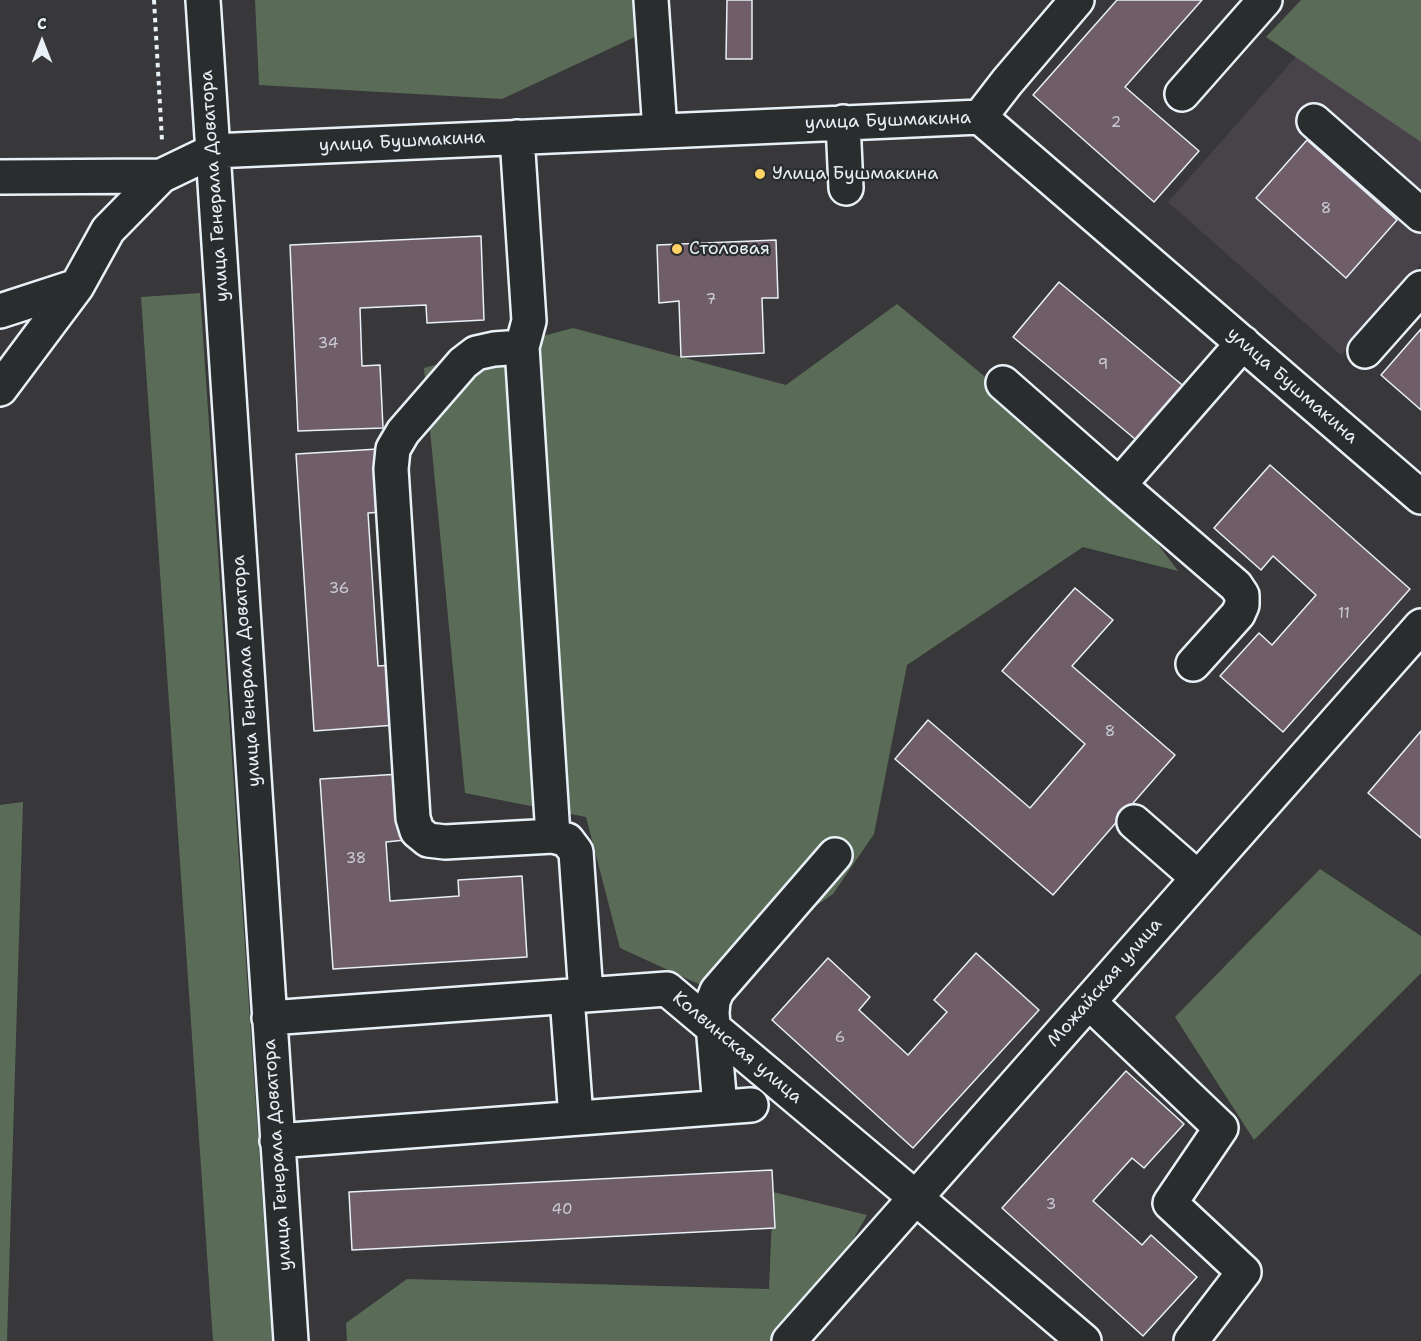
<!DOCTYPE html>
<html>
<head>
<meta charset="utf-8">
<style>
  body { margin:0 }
  #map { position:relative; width:1421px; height:1341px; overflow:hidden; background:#38373a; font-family:"Shantell Sans",sans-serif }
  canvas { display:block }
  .north { position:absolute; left:12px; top:12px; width:60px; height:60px; -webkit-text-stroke:4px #2a2d2e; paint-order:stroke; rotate:0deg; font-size:16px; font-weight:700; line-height:24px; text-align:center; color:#e8f1f8 }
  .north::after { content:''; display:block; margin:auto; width:21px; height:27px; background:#e8f1f8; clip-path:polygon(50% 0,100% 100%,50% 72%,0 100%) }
</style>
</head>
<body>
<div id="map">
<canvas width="1421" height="1341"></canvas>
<div class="north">С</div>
</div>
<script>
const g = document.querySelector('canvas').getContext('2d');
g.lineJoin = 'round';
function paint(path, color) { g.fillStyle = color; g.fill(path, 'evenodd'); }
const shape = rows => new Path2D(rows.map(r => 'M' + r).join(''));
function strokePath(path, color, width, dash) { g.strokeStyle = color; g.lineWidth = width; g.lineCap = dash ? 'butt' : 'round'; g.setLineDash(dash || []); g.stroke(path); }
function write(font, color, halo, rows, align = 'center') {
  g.font = font + ' "Shantell Sans",sans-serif'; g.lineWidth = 4.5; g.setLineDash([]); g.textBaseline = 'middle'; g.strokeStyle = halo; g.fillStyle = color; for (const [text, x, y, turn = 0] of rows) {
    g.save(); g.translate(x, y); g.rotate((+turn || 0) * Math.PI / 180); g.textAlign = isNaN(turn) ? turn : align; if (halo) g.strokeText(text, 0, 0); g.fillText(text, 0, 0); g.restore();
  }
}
const built = shape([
  [1346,0,1421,0,1421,264,1341,355,1168,202]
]);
const green = shape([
  [255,0,651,0,654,28,502,99,259,85],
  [1301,0,1421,0,1421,142,1266,37],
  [200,293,272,1341,213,1341,141,297],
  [897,304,1110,480,1178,571,1083,547,907,665,874,834,833,894,701,985,620,948,586,817,465,793,424,368,573,328,786,385],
  [23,802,7,1341,0,1341,0,805],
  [1320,869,1421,936,1421,973,1254,1140,1175,1017],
  [773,1192,867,1215,799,1336,793,1341,347,1341,346,1323,407,1279,769,1289]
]);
const building = shape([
  [727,0,752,0,752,59,726,59,727,0],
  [1117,0,1202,0,1125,87,1199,151,1154,202,1033,95,1117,0],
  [1307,140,1397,220,1346,278,1256,198,1307,140],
  [481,236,484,320,427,323,426,305,360,308,362,366,380,365,383,428,298,431,290,245,481,236],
  [776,240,778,298,762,298,764,353,681,357,679,301,659,303,657,245,776,240],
  [1059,282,1193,394,1147,449,1013,337,1059,282],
  [1421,329,1421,410,1381,375,1421,329],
  [378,449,382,512,368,513,378,666,392,665,396,725,314,731,296,454,378,449],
  [1270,465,1410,589,1283,732,1220,676,1259,633,1272,645,1316,595,1273,556,1261,570,1214,528,1270,465],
  [1075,588,1113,620,1072,666,1175,755,1053,895,895,759,928,720,1030,808,1085,744,1002,671,1075,588],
  [1421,731,1421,838,1368,793,1421,731],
  [400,774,405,840,386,842,390,901,459,896,458,880,522,876,527,957,333,969,320,779,400,774],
  [976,953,1039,1010,913,1148,772,1020,828,958,870,997,859,1010,908,1055,947,1012,934,1000,976,953],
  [1126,1071,1184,1124,1144,1168,1132,1158,1093,1201,1142,1245,1151,1235,1197,1277,1143,1336,1002,1208,1126,1071],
  [772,1170,775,1228,352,1250,349,1192,772,1170]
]);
const path = shape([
  [154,0,162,140]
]);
const minor = shape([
  [203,0,291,1341],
  [651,0,660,131],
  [1182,94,1265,0],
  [980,117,1007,82,1077,0],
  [1314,121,1421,215],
  [843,122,846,188],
  [517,137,529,321,522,347,494,349,476,353,463,363,403,432,393,449,391,469,413,818,417,831,428,840,445,842,553,836,567,840,576,852,586,995],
  [0,177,161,176],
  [0,311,77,286],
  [522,347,553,836],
  [1365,351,1421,288],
  [1003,383,1119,485],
  [0,389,77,286,108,230,161,176,213,151,980,117,1421,497],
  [1193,664,1238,614,1242,605,1242,595,1236,586,1119,485,1243,343],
  [1134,822,1198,878],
  [567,997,576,1118],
  [1089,1002,1221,1128,1170,1203,1244,1272,1191,1341],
  [269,1018,667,989,916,1198,1084,1341],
  [720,1107,712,1013,713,1001,717,991,835,855],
  [277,1141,751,1105],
  [789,1341,1421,626]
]);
const markers = [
  [760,174,6,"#ffd166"],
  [677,249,6,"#ffd166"]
];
const numberNames = [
  ["2",1116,123],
  ["8",1326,209],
  ["7",711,300],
  ["34",328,344],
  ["9",1103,365],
  ["36",339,589],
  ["11",1344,614],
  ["8",1110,732],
  ["38",356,859],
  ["6",840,1038],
  ["3",1051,1205],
  ["40",562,1210]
];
const streetNames = [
  ["улица Бушмакина",888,121,-2],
  ["улица Бушмакина",402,142,-3],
  ["улица Генерала Доватора",215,186,-94],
  ["улица Бушмакина",1292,386,41],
  ["улица Генерала Доватора",247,671,-94],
  ["Можайская улица",1105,983,-49],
  ["Колвинская улица",737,1048,40],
  ["улица Генерала Доватора",278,1155,-94]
];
const poiNames = [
  ["Улица Бушмакина",772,174],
  ["Столовая",689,249]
];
paint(built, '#484348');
paint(green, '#5a6c57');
paint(building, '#6f5e68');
strokePath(building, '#e8f1f8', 1.5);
strokePath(minor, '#e8f1f8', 38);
strokePath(path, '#e8f1f8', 4, [4.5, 4.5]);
strokePath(minor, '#2a2d2e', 33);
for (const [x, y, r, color] of markers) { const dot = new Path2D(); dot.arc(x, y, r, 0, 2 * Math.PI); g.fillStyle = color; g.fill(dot); strokePath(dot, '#2a2d2e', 2); }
write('15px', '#caccd4', null, numberNames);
write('18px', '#e8f1f8', '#2a2d2e', streetNames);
write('18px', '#e8f1f8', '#2a2d2e', poiNames, 'left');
</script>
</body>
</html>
